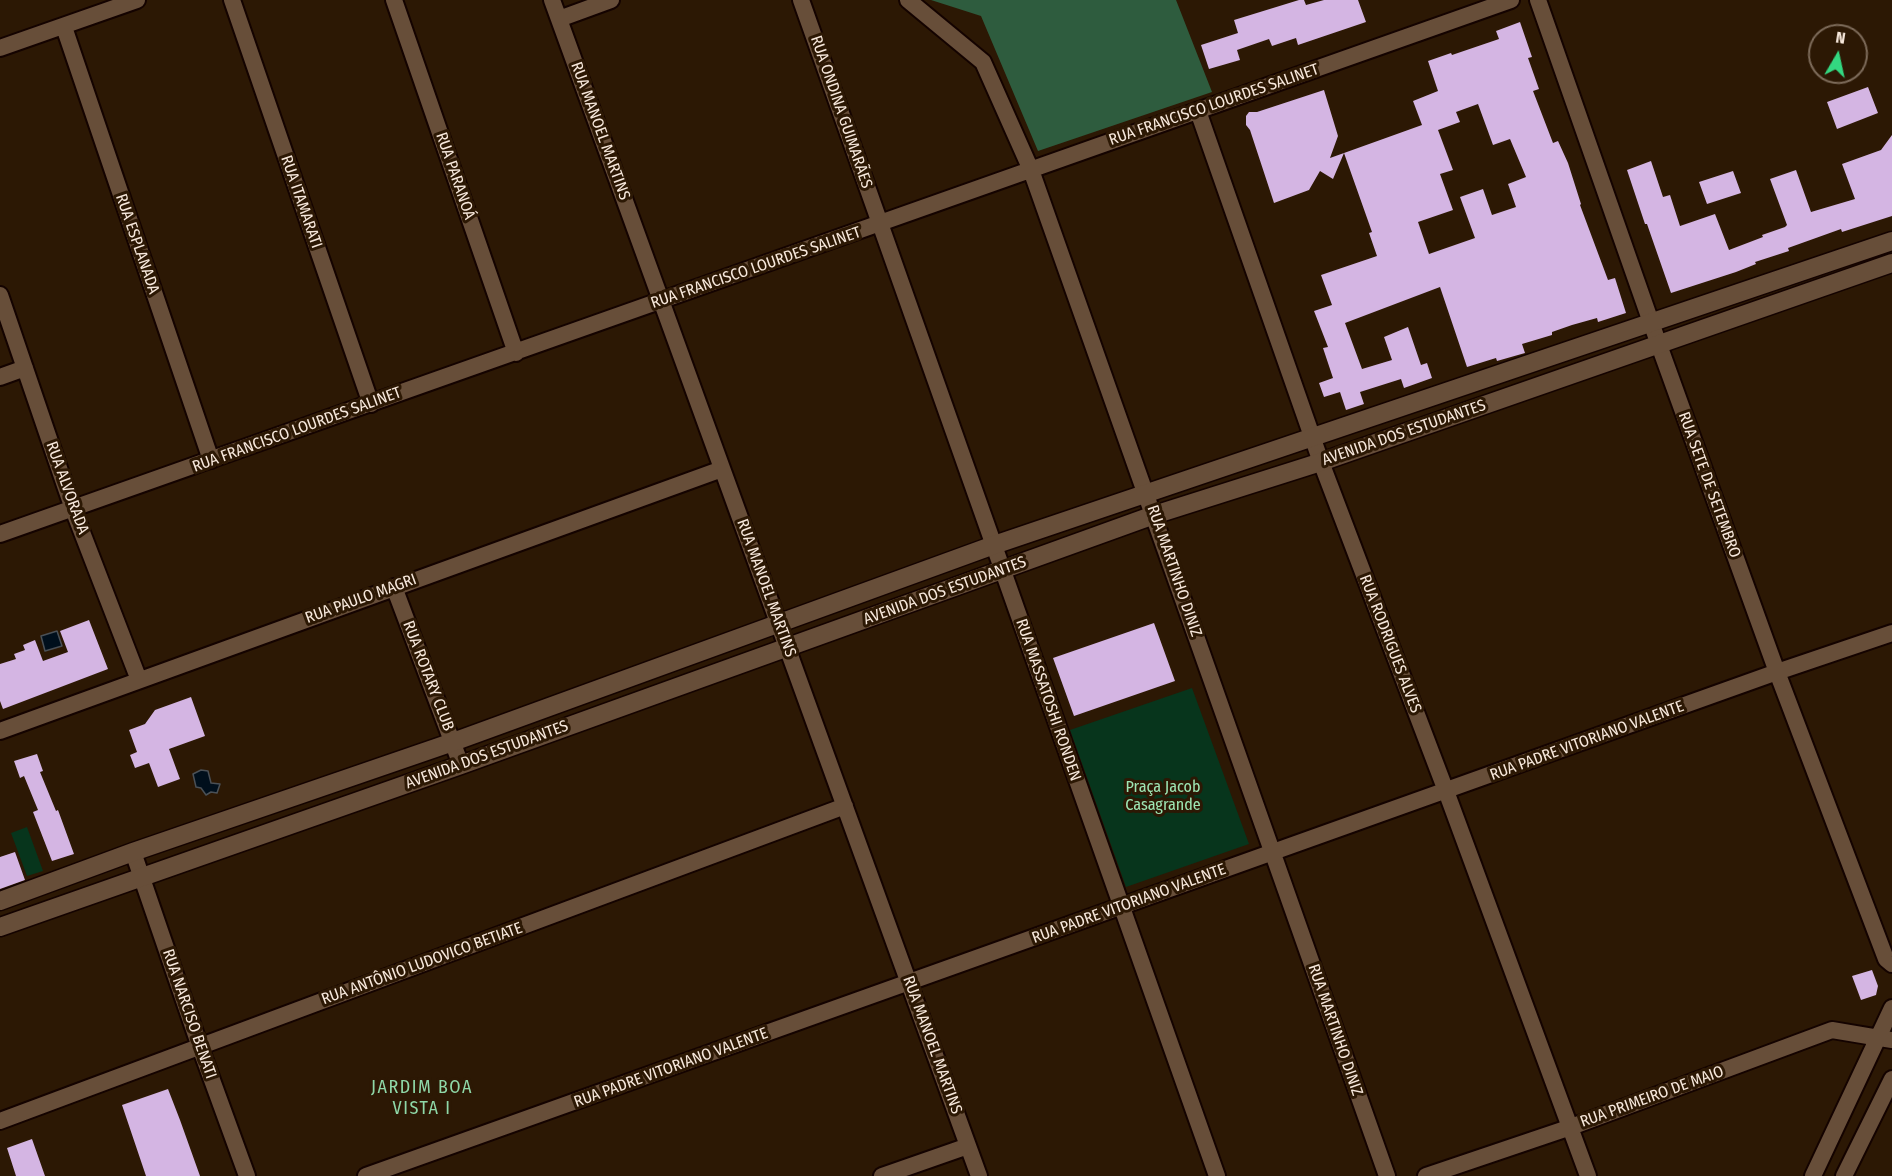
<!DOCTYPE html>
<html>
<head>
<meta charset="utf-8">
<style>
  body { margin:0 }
  #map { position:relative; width:1892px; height:1176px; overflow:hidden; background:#2c1804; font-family:"Fira Sans Condensed",sans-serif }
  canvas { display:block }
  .north { position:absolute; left:1808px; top:24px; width:60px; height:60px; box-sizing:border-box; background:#2c1804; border:2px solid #7d6b5a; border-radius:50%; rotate:9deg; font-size:16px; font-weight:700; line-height:24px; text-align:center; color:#f7e8dc }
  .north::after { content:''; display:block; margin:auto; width:21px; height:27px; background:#33d881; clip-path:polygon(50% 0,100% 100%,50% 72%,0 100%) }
</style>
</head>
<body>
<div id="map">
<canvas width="1892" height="1176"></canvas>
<div class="north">N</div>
</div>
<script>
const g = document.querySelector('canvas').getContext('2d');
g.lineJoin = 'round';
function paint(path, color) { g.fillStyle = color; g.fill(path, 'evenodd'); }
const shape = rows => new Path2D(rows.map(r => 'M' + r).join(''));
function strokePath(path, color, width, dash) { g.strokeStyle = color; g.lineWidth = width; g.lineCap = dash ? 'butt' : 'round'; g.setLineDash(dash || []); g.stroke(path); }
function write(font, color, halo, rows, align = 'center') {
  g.font = font + ' "Fira Sans Condensed",sans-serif'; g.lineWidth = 6; g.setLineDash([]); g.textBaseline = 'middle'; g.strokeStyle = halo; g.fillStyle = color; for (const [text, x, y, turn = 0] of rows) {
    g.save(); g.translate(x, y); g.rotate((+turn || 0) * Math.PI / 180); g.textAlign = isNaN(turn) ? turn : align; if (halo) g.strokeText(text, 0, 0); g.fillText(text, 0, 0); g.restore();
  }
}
const green = shape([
  [1192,688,1249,844,1126,887,1070,730],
  [27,827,43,871,27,876,11,833]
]);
const forest = shape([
  [931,0,1176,0,1212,92,1038,151,981,16]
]);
const water = shape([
  [57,631,62,646,45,651,41,636,57,631],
  [201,770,208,771,211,783,220,784,217,793,211,792,206,795,201,788,196,787,193,774,201,770]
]);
const building = shape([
  [1299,0,1304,0,1306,5,1324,0,1358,0,1366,22,1298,45,1296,38,1272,46,1269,39,1237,50,1240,60,1209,69,1201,45,1238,33,1234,20],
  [1520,22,1532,57,1528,58,1539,89,1533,91,1553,143,1558,141,1568,163,1581,204,1580,205,1608,280,1615,278,1626,313,1598,322,1597,318,1572,325,1552,332,1552,335,1522,344,1525,353,1497,361,1496,358,1467,367,1440,287,1345,323,1362,369,1392,360,1384,337,1408,327,1421,365,1427,363,1432,378,1404,388,1401,379,1360,392,1364,404,1346,410,1340,392,1324,397,1319,383,1333,378,1323,348,1328,347,1314,311,1332,305,1321,275,1377,256,1369,233,1372,232,1344,153,1422,125,1413,101,1438,91,1428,61,1451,53,1452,55,1499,39,1496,31],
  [1478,104,1493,145,1510,139,1526,177,1508,184,1516,207,1492,215,1483,189,1460,197,1475,238,1429,254,1418,222,1453,210,1440,174,1453,170,1438,130,1460,122,1456,112],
  [1868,87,1878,113,1837,129,1827,102],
  [1324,90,1338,136,1330,158,1344,153,1333,179,1320,171,1309,190,1274,203,1250,130,1246,125,1246,116,1249,112,1257,112],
  [1892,135,1892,216,1842,232,1841,229,1788,248,1789,251,1755,262,1756,264,1736,272,1671,293,1647,224,1645,224,1627,170,1651,161,1663,197,1670,195,1680,226,1715,214,1729,250,1763,237,1762,235,1785,227,1787,225,1770,179,1796,170,1811,212,1855,199,1842,164,1881,150],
  [1733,171,1741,193,1707,204,1699,182],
  [89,620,108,669,3,709,0,701,0,664,16,659,14,654,25,650,23,645,35,640,43,661,68,652,60,631],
  [1154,623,1175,681,1074,716,1053,658],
  [191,697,205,736,169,749,180,779,158,787,149,763,135,768,130,755,137,752,129,730,145,724,155,710],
  [37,754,43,771,40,772,56,811,58,810,74,854,52,861,33,812,38,810,24,776,20,778,14,761],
  [15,852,25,880,0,889,0,857],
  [1872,970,1878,986,1876,995,1861,1000,1852,976],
  [168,1089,180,1120,200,1176,146,1176,122,1105],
  [32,1139,45,1176,16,1176,7,1148]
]);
const street = shape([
  [232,0,371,404],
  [394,0,516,353],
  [552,0,979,1176],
  [801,0,1217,1176],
  [908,0,983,62,1031,170,1387,1176],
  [1538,0,1659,345,1777,672,1886,959,1892,964],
  [559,19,611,0],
  [64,27,211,460],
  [0,48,137,0],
  [1198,111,1321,462,1446,791,1588,1176],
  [0,295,73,509,139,680],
  [0,377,25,368],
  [0,534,1511,0],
  [394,587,461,765],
  [0,731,722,469],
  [133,852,200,1047,247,1176],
  [0,1121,845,806],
  [366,1176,1777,672,1892,633],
  [882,1176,968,1146],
  [1426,1176,1571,1127,1832,1030,1892,1040],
  [1813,1176,1892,1008],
  [1844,1176,1892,1079]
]);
const secondary = shape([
  [0,901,133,852,453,742,994,545,1892,241],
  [0,927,461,765,1154,515,1321,462,1892,263]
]);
const streetNames = [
  ["RUA FRANCISCO LOURDES SALINET",1214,105,-19],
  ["RUA ONDINA GUIMARÃES",841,112,71],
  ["RUA MANOEL MARTINS",600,131,70],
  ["RUA PARANOÁ",455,176,71],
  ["RUA ITAMARATI",301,202,71],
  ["RUA ESPLANADA",137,244,71],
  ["RUA FRANCISCO LOURDES SALINET",756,268,-19],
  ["RUA FRANCISCO LOURDES SALINET",297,430,-20],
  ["AVENIDA DOS ESTUDANTES",1404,433,-19],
  ["RUA SETE DE SETEMBRO",1709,485,70],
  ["RUA ALVORADA",67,488,70],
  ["RUA MARTINHO DINIZ",1174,571,71],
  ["RUA MANOEL MARTINS",766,588,70],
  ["AVENIDA DOS ESTUDANTES",945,591,-20],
  ["RUA PAULO MAGRI",361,599,-20],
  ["RUA RODRIGUES ALVES",1390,644,69],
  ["RUA ROTARY CLUB",428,676,69],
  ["RUA MASSATOSHI RONDEN",1048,700,71],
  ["RUA PADRE VITORIANO VALENTE",1587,741,-20],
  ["AVENIDA DOS ESTUDANTES",487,755,-20],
  ["RUA PADRE VITORIANO VALENTE",1129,904,-20],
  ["RUA ANTÔNIO LUDOVICO BETIATE",422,964,-20],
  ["RUA NARCISO BENATI",189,1014,71],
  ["RUA MARTINHO DINIZ",1335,1030,71],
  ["RUA MANOEL MARTINS",932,1045,70],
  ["RUA PADRE VITORIANO VALENTE",671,1068,-20],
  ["RUA PRIMEIRO DE MAIO",1652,1097,-20]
];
const parkNames = [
  ["Praça Jacob",1163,788],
  ["Casagrande",1163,806]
];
const neighbourhoodNames = [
  ["JARDIM BOA",422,1088],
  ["VISTA I",422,1109]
];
paint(green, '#07351c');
paint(forest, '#2e5c3e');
paint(water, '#000f1c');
strokePath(water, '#4a5056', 1.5);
paint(building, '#d4b5e3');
strokePath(street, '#140300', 20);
strokePath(secondary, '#140300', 21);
strokePath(street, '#674e39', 16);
strokePath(secondary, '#674e39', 18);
write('16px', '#f7e8dc', '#2c1804', streetNames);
write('16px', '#9de6b4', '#2c1804', parkNames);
g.letterSpacing = '1.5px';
write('18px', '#8fd8a8', '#2c1804', neighbourhoodNames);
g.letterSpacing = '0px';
</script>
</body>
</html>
